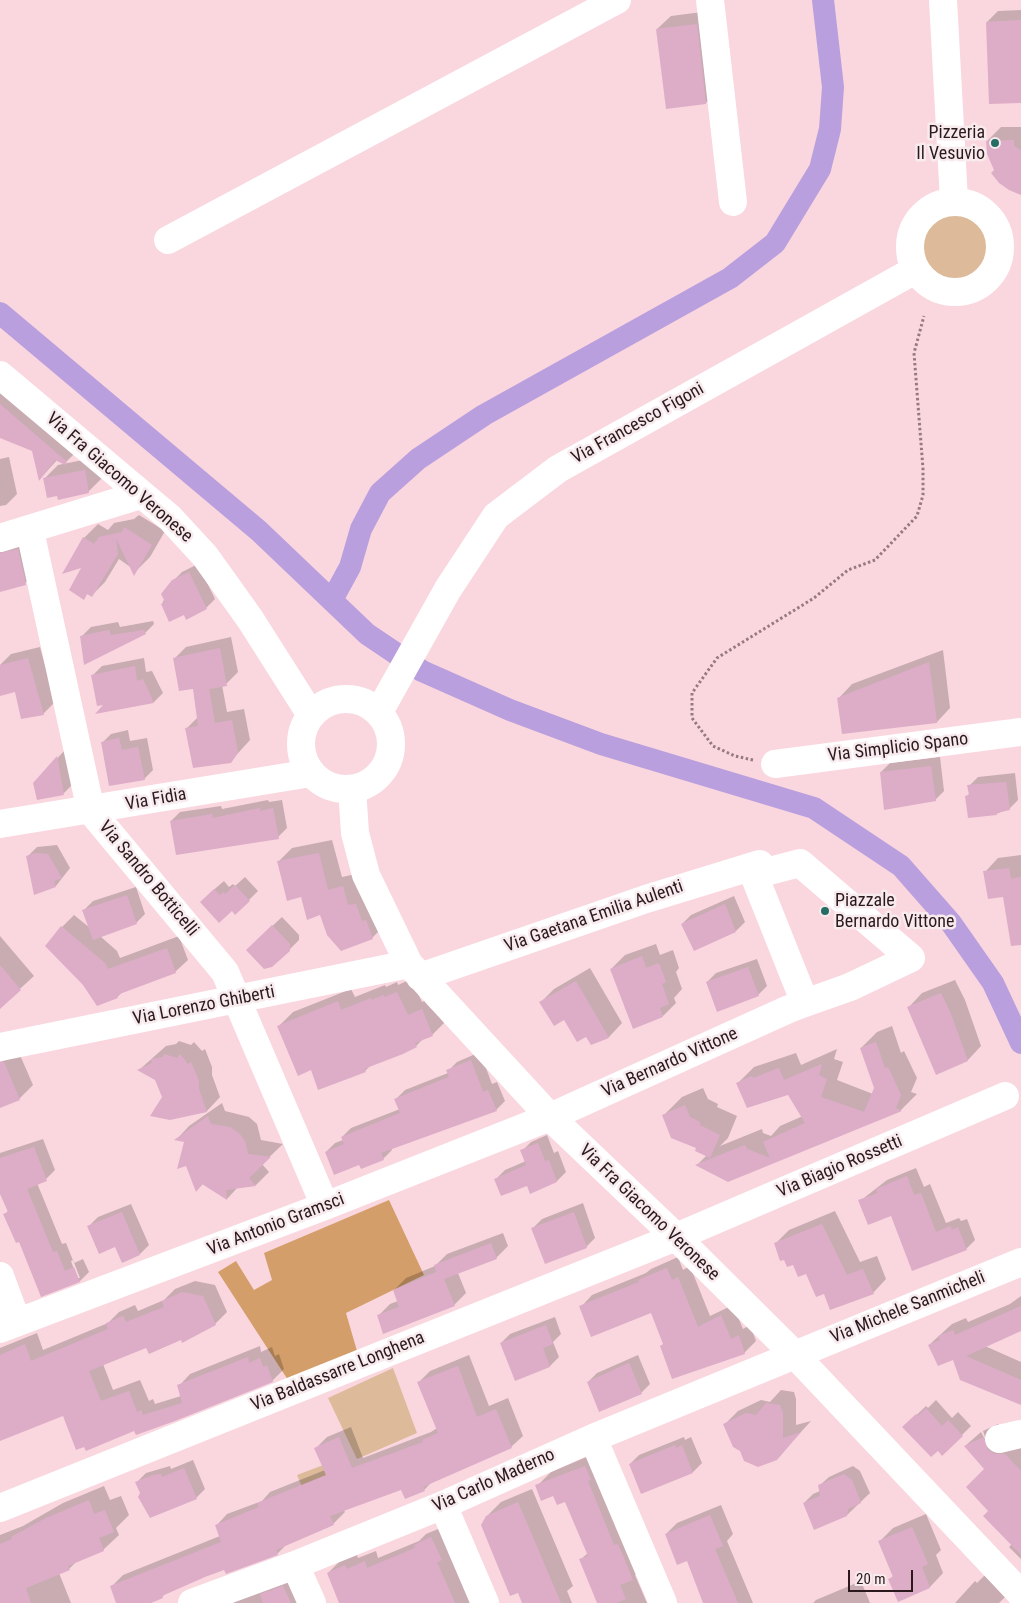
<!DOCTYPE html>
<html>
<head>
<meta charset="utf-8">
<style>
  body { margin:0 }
  #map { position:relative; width:1021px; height:1603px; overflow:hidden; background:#fad7df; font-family:"Roboto Condensed",sans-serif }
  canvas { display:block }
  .scale { position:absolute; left:848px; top:1570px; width:65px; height:22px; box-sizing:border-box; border:2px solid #2c191d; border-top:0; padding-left:6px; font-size:15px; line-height:18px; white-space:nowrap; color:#2c191d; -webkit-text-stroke:4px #f7ebee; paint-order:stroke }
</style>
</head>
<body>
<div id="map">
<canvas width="1021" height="1603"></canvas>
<div class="scale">20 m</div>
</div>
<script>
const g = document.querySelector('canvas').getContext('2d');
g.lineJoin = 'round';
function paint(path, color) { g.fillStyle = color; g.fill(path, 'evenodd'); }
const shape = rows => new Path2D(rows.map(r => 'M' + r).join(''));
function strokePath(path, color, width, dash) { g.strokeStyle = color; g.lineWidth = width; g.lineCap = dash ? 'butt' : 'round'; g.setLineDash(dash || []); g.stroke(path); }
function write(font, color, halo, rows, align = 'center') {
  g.font = font + ' "Roboto Condensed",sans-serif'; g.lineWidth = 5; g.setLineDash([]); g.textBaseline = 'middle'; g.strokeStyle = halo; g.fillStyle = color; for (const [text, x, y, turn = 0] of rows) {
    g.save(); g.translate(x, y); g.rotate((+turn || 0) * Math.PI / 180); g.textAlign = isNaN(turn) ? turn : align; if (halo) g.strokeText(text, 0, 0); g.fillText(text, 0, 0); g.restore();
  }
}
const green = shape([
  '921 247a34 34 0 1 1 68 0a34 34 0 1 1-68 0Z',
  [393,1368,417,1433,357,1459,328,1398],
  [326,1464,331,1476,303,1489,297,1475]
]);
const forest = shape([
  [389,1200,424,1275,346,1313,357,1351,288,1380,218,1272,236,1261,254,1290,272,1280,264,1253]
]);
const shadow = shape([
  [1021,10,1021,102,987,22,998,11],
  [710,11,719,89,706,103,657,29,671,16],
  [1001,127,1021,127,1021,192,995,170,987,141],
  [0,380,79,449,65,463,57,460,40,479,33,450,0,426],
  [9,457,17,494,6,505,0,506,0,459],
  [98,457,102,478,88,492,58,494,44,479,58,465],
  [139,515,165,531,150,557,136,571,119,559,105,582,92,595,88,593,84,598,84,538,98,524,108,530,114,523,134,519],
  [29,538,37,572,25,583,0,591,0,545],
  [198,564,215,599,206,608,185,613,162,604,173,581,182,572],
  [153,621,154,624,145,633,85,663,82,636,91,627,118,622,120,627],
  [231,637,238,672,226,684,222,685,227,712,244,709,250,740,230,762,187,728,198,717,194,687,174,659,186,647],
  [40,647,55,702,43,714,16,691,0,694,0,665,11,654],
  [943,650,950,708,937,722,839,698,852,684],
  [144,658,146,672,152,671,163,693,154,702,98,712,107,703,93,675,102,666],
  [128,730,130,741,147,738,153,770,144,779,102,743,111,734],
  [66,749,73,784,64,793,37,798,34,783],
  [940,757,944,791,935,800,881,772,890,763],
  [1015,773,1018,800,1009,809,996,814,966,797,970,793,969,786,978,777],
  [268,800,269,802,282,800,287,828,278,837,171,821,180,812,221,806,222,809],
  [332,840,342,877,356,874,386,924,372,938,321,914,302,896,278,862,292,848],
  [57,845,70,868,56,886,35,893,28,856,37,847],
  [1021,855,1021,928,1005,895,985,872,998,858],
  [245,877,258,891,236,913,210,893,224,881,229,887,233,884,235,886],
  [136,887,145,914,136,923,100,936,117,951,120,958,179,936,188,960,175,972,124,991,117,997,62,927,74,915,90,928,84,910,93,901],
  [734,896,745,922,736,931,682,924,691,915],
  [282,917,299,935,299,940,289,950,256,941],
  [0,936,34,976,0,1007],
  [656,944,660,955,673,950,679,968,676,972,682,989,674,998,676,1003,663,1016,611,969,625,955],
  [757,959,767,986,758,995,707,982,716,973],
  [590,968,622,1023,609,1037,591,1043,586,1035,541,1002,554,989],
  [411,979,422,1002,436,996,446,1021,432,1035,423,1039,416,1046,371,1065,365,1071,312,1069,279,1026,293,1012,351,989,355,997,385,985,386,987,397,982,398,985],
  [955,980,965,1000,981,1046,968,1060,936,1073,909,1007,922,993],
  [892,1026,901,1053,904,1051,917,1078,911,1092,917,1094,901,1110,729,1180,697,1165,707,1155,664,1115,682,1097,703,1088,708,1099,718,1104,717,1107,737,1116,728,1138,720,1146,762,1129,763,1133,771,1136,780,1126,803,1116,789,1093,738,1083,754,1067,796,1053,801,1065,837,1049,834,1059,843,1062,837,1080,873,1094,875,1088,861,1048,877,1032],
  [179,1041,191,1045,194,1042,202,1051,205,1049,212,1067,212,1075,220,1097,207,1111,163,1097,156,1079,139,1070,166,1046,176,1044],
  [480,1052,492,1084,497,1082,505,1101,496,1110,391,1148,392,1150,383,1159,360,1164,326,1152,335,1143,343,1140,342,1137,351,1128,400,1109,396,1099,405,1090,448,1073,448,1071,457,1062],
  [20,1055,33,1085,19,1099,0,1106,0,1062],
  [222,1103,225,1111,249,1117,257,1124,261,1140,283,1144,262,1164,269,1172,256,1185,238,1187,227,1199,203,1184,197,1190,186,1141,177,1139,189,1126],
  [547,1135,554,1153,558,1151,566,1172,557,1181,527,1185,496,1179,505,1170,526,1161,522,1151,531,1142],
  [43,1139,55,1170,46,1179,37,1183,62,1244,66,1243,74,1263,83,1259,89,1272,80,1281,41,1295,19,1240,5,1214,8,1211,0,1190,0,1153],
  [73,1260,80,1278,77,1278,71,1261],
  [916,1168,924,1187,930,1184,946,1223,959,1218,961,1221,967,1219,975,1240,966,1249,860,1201,887,1180],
  [583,1203,595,1238,586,1247,533,1228,542,1219],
  [131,1204,149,1245,140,1254,116,1246,89,1226,98,1217],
  [835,1211,860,1262,877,1256,886,1279,873,1293,824,1293,806,1272,793,1263,775,1244,789,1230],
  [503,1233,508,1246,496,1258,458,1273,466,1293,454,1305,378,1316,390,1304,398,1301,394,1290,406,1278,435,1266,447,1254],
  [678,1257,683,1270,690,1266,710,1316,733,1305,743,1329,750,1325,756,1341,744,1353,664,1343,652,1311,581,1307,592,1295,646,1273,651,1269],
  [195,1281,215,1285,227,1312,215,1324,183,1342,182,1339,147,1347,103,1364,113,1390,140,1380,149,1401,153,1399,155,1404,181,1396,179,1386,190,1374,260,1346,261,1352,272,1347,275,1356,279,1354,284,1369,272,1381,135,1430,63,1414,0,1440,0,1348,37,1333,43,1350,108,1323,119,1312,135,1305,138,1311,164,1300,175,1289],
  [1021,1296,1021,1329,985,1346,1021,1362,1021,1404,954,1358,929,1345,952,1324,966,1318,968,1322,1010,1304],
  [555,1317,561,1334,553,1342,559,1357,550,1366,516,1380,501,1343,510,1334],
  [469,1355,489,1406,508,1398,523,1436,511,1447,432,1482,424,1490,402,1488,344,1510,345,1512,333,1524,287,1544,277,1554,227,1572,225,1568,167,1592,162,1597,148,1603,118,1603,111,1587,123,1575,220,1536,216,1526,227,1514,262,1501,270,1492,325,1470,316,1448,327,1437,351,1427,363,1458,431,1432,437,1428,419,1382,430,1371],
  [638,1355,650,1384,641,1393,588,1382,597,1373],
  [781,1390,794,1392,796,1399,796,1425,811,1421,790,1444,725,1424,738,1411,761,1400,770,1402],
  [936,1400,952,1418,958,1412,971,1426,943,1454,904,1427,926,1406,928,1408],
  [998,1424,1002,1436,1021,1442,1021,1559,1009,1547,1012,1544,990,1511,986,1469,965,1446,981,1432,987,1443,983,1431],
  [684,1437,685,1440,691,1437,702,1463,693,1472,642,1493,630,1464,639,1455],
  [596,1453,646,1565,635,1575,647,1603,598,1603,580,1560,588,1553,566,1500,537,1486,551,1472],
  [193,1460,205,1489,196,1498,141,1493,137,1482,146,1473,170,1466,171,1469],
  [853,1466,860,1471,870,1493,847,1515,804,1503,813,1494,820,1491,819,1486,829,1477],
  [104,1486,110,1500,121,1496,129,1515,116,1528,119,1535,103,1550,78,1560,69,1569,59,1573,71,1603,0,1603,0,1535,23,1526,63,1503],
  [532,1489,573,1586,567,1591,572,1603,523,1603,487,1516,501,1502],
  [721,1505,733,1534,727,1541,753,1603,704,1603,687,1560,666,1534,677,1523],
  [926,1514,941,1550,936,1555,943,1573,930,1587,898,1600,890,1579,894,1575,880,1541,893,1528],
  [443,1527,452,1548,448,1552,473,1603,347,1603,328,1573,339,1562,357,1555,358,1558,376,1551,378,1558,419,1541,426,1534],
  [297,1573,310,1603,222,1603],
  [985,1575,1006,1596,999,1603,955,1603,975,1581,977,1583],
  [861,1581,870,1603,813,1603,816,1600]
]);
const canal = shape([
  [0,313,259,531,367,634,422,671,510,710,601,744,814,808,901,866,951,923,993,983,1021,1043],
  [332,600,350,567,361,529,380,493,418,459,484,415,730,278,775,243,820,169,830,129,833,87,823,0]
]);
const building = shape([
  [1021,20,1021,103,989,104,986,22],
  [697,24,706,104,666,109,656,29],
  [1014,140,1014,146,1021,150,1021,195,1009,190,999,183,991,173,994,170,987,154,986,141],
  [0,404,67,462,65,465,55,460,39,481,32,451,0,438],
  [85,470,89,493,58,500,57,496,47,498,43,478],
  [124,527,152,545,134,576,116,538,118,554,92,597,87,594,84,600,69,590,81,568,62,574,83,537,94,544,99,537,122,532],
  [18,549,26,585,0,592,0,553],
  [189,572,207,609,186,620,184,615,169,622,161,604,165,602,161,594,172,580],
  [109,630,111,635,144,630,146,634,84,665,80,636],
  [220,648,227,686,209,689,215,723,232,720,238,753,231,763,193,768,185,728,198,726,193,689,179,691,173,658],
  [28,658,44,715,21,719,15,692,0,696,0,665],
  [929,662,937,723,842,734,837,698],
  [135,666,137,681,143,679,154,703,95,714,103,705,97,706,91,675],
  [119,738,122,750,138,747,145,780,109,786,101,742],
  [57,756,64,795,37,800,33,783],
  [931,766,936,801,884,810,880,772],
  [1006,782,1010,810,996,813,997,815,968,818,965,796,969,795,967,785],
  [260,808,260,811,273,808,279,839,176,855,170,821,212,814,213,818],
  [35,853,48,854,62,878,54,881,56,887,34,895,26,856],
  [319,853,328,890,343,886,348,905,356,904,362,921,366,920,373,939,341,951,327,935,320,915,307,920,301,897,287,901,277,861],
  [1009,868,1011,879,1021,877,1021,945,1011,946,1003,897,988,899,983,871],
  [235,885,250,901,235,915,232,911,219,923,200,902,214,889,220,895,223,892,225,894],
  [127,895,137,924,93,940,82,910],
  [725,904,736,932,694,951,681,924],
  [272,925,290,944,290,951,272,967,264,969,246,950],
  [61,926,105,963,108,969,167,948,176,973,117,995,118,998,97,1006,83,985,45,946],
  [642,956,646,968,659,963,666,982,662,984,669,1004,660,1008,663,1017,633,1029,610,969],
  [0,965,21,990,0,1009],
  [748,967,759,996,717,1012,706,982],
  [576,981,609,1038,591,1045,586,1037,577,1042,564,1020,554,1026,539,1002],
  [397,992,408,1015,422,1009,433,1036,415,1043,417,1047,403,1054,364,1069,366,1072,318,1090,311,1070,298,1076,277,1026,338,1001,341,1010,371,998,372,1000,384,995,384,997],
  [941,993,951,1014,968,1061,936,1075,907,1007],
  [876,1042,885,1068,888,1067,901,1095,896,1108,902,1111,728,1182,695,1165,745,1145,747,1149,770,1158,763,1142,805,1123,788,1095,747,1108,736,1083,752,1076,753,1078,779,1068,784,1080,822,1064,819,1075,827,1079,821,1097,864,1112,874,1088,860,1048],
  [164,1054,177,1058,180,1054,188,1064,191,1062,199,1081,199,1089,207,1112,170,1120,150,1116,162,1097,155,1080,137,1070,152,1063,151,1059,163,1057],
  [471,1060,483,1092,488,1090,497,1111,381,1153,384,1160,361,1169,359,1165,334,1175,325,1152,344,1144,341,1137,400,1113,394,1099,449,1077,446,1070],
  [0,1062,4,1062,20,1100,0,1108],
  [685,1105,690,1117,700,1122,700,1125,720,1135,710,1158,695,1151,696,1148,671,1138,662,1115],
  [208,1116,211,1124,230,1127,239,1133,245,1141,248,1154,271,1157,249,1178,256,1186,226,1190,227,1200,202,1184,196,1192,186,1166,177,1169,184,1142,174,1140],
  [538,1143,545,1161,549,1160,557,1182,530,1194,527,1186,501,1196,494,1179,526,1165,520,1150],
  [34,1147,47,1181,27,1189,53,1252,57,1251,65,1271,74,1267,80,1282,41,1297,19,1242,16,1243,3,1214,8,1212,0,1194,0,1158],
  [907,1176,914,1195,921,1193,936,1232,950,1226,952,1230,958,1227,967,1250,912,1271,891,1216,868,1225,858,1200,878,1193,876,1189],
  [122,1212,140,1255,122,1263,115,1247,99,1254,87,1226],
  [574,1212,587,1248,545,1264,531,1228],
  [822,1224,847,1275,863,1269,874,1294,830,1310,824,1294,816,1297,806,1274,798,1277,793,1265,787,1267,784,1260,780,1261,774,1243],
  [491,1243,497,1259,444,1279,455,1306,383,1334,377,1315,399,1307,393,1290,436,1272,434,1265],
  [667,1268,672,1280,678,1277,698,1327,721,1315,731,1339,739,1335,745,1354,672,1379,660,1346,663,1344,651,1313,591,1337,579,1306,639,1282,638,1280],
  [182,1292,203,1296,216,1325,182,1343,181,1340,149,1354,146,1348,89,1371,101,1401,129,1391,137,1412,141,1410,143,1415,182,1403,177,1385,248,1357,249,1363,260,1358,263,1367,267,1365,273,1382,175,1421,136,1435,134,1431,86,1451,84,1447,76,1450,63,1416,0,1441,0,1355,25,1344,31,1361,108,1329,106,1323,123,1316,126,1322,164,1307,162,1301],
  [1021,1306,1021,1331,966,1356,1021,1380,1021,1405,960,1380,953,1360,938,1366,928,1345,940,1340,938,1336,953,1330,955,1335],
  [546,1325,553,1344,543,1348,550,1367,515,1381,500,1343],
  [629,1363,642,1394,599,1412,587,1382],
  [458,1366,477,1417,496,1409,512,1448,423,1487,425,1491,405,1499,401,1490,330,1516,334,1525,276,1550,278,1555,226,1574,224,1570,205,1577,162,1596,163,1598,151,1603,116,1603,110,1586,221,1542,215,1525,259,1507,257,1503,326,1475,314,1448,339,1437,352,1468,423,1442,422,1440,438,1433,417,1382],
  [766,1403,780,1405,783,1413,783,1438,801,1432,777,1460,758,1467,744,1461,740,1451,733,1447,723,1424,746,1413,756,1415],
  [926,1408,942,1426,948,1420,963,1436,942,1456,938,1451,931,1457,902,1427,916,1414,918,1416],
  [984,1437,988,1450,995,1454,1005,1454,1021,1471,1021,1555,983,1516,988,1511,966,1487,984,1469,964,1446],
  [675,1445,676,1448,682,1445,693,1473,641,1494,629,1464],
  [585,1466,591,1480,588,1481,614,1545,618,1544,633,1580,620,1585,626,1599,616,1603,597,1603,579,1559,588,1556,565,1502,557,1505,553,1496,541,1501,535,1485],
  [184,1468,197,1499,150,1518,138,1497,140,1493,135,1482,153,1475,161,1474,162,1477],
  [844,1474,852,1480,861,1503,848,1509,847,1516,814,1530,803,1503,820,1496,818,1485],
  [89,1500,94,1514,105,1510,114,1532,99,1538,104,1551,68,1566,70,1570,26,1588,31,1603,0,1603,0,1544,12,1539,11,1537,46,1518],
  [518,1502,549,1575,561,1603,522,1603,518,1593,510,1596,481,1525,486,1516],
  [710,1515,723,1546,715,1549,738,1603,703,1603,687,1561,677,1565,665,1534],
  [912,1527,928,1564,922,1567,930,1588,898,1602,888,1579,893,1577,878,1541],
  [431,1537,442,1560,437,1562,455,1603,339,1603,327,1573,345,1565,347,1569,365,1561,367,1568,415,1548,414,1545],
  [283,1586,291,1603,263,1603,260,1594]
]);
const path = shape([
  [753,760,735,756,713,746,692,718,692,693,717,658,814,598,848,570,875,560,917,516,923,495,923,469,914,353,924,316]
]);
const minor = shape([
  [710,0,733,202],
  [943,0,954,201],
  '910 247a45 45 0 1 1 90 0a45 45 0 1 1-90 0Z',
  [168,240,617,0],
  [0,375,170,518,205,556,250,619,311,715],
  [30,531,91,811,225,972,325,1206],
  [0,538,140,495],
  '301 744a45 45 0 1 1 90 0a45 45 0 1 1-90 0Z',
  [379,712,448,589,496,516,558,469,915,270],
  [775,764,1021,732],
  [352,789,355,833,366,875,409,964,550,1117,676,1237,794,1354,1021,1594],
  [0,824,311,773],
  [420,977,646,899,760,864,761,874],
  [0,1047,409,964],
  [0,1276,17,1322],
  [0,1329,325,1206,550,1117,789,1009,805,1003,850,987,911,958,800,863,754,875,805,1003],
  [593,1438,663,1603],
  [999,1439,1021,1434],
  [443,1505,485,1603],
  [0,1508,676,1237,1005,1096],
  [295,1565,312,1603],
  [192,1603,295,1565,443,1505,593,1438,1021,1262]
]);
const markers = [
  [995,143,5,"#266d64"],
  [825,911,5,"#266d64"]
];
const poiNames = [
  ["Pizzeria",985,133],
  ["Il Vesuvio",985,154],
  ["Piazzale",835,901,"left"],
  ["Bernardo Vittone",835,922,"left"]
];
const streetNames = [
  ["Via Francesco Figoni",638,424,-29],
  ["Via Fra Giacomo Veronese",119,478,41],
  ["Via Simplicio Spano",898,748,-7],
  ["Via Fidia",156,800,-10],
  ["Via Sandro Botticelli",148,879,50],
  ["Via Gaetana Emilia Aulenti",594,917,-19],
  ["Via Lorenzo Ghiberti",204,1006,-11],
  ["Via Bernardo Vittone",670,1063,-24],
  ["Via Biagio Rossetti",840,1167,-23],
  ["Via Fra Giacomo Veronese",649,1213,44],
  ["Via Antonio Gramsci",276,1225,-21],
  ["Via Michele Sanmicheli",908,1308,-22],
  ["Via Baldassarre Longhena",338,1372,-22],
  ["Via Carlo Maderno",494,1481,-24]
];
paint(green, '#ddba9a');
paint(forest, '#d49e6b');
paint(shadow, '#0003');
strokePath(canal, '#b99fdd', 22);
paint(building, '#ddadc8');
strokePath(path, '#967a80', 3, [2.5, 2.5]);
strokePath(minor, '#fff', 28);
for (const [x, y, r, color] of markers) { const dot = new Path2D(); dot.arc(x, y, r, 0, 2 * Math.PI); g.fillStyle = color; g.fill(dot); strokePath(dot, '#f7ebee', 2); }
write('18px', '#2c191d', '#f7ebee', poiNames, 'right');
write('18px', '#2c191d', '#f7ebee', streetNames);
</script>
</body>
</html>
